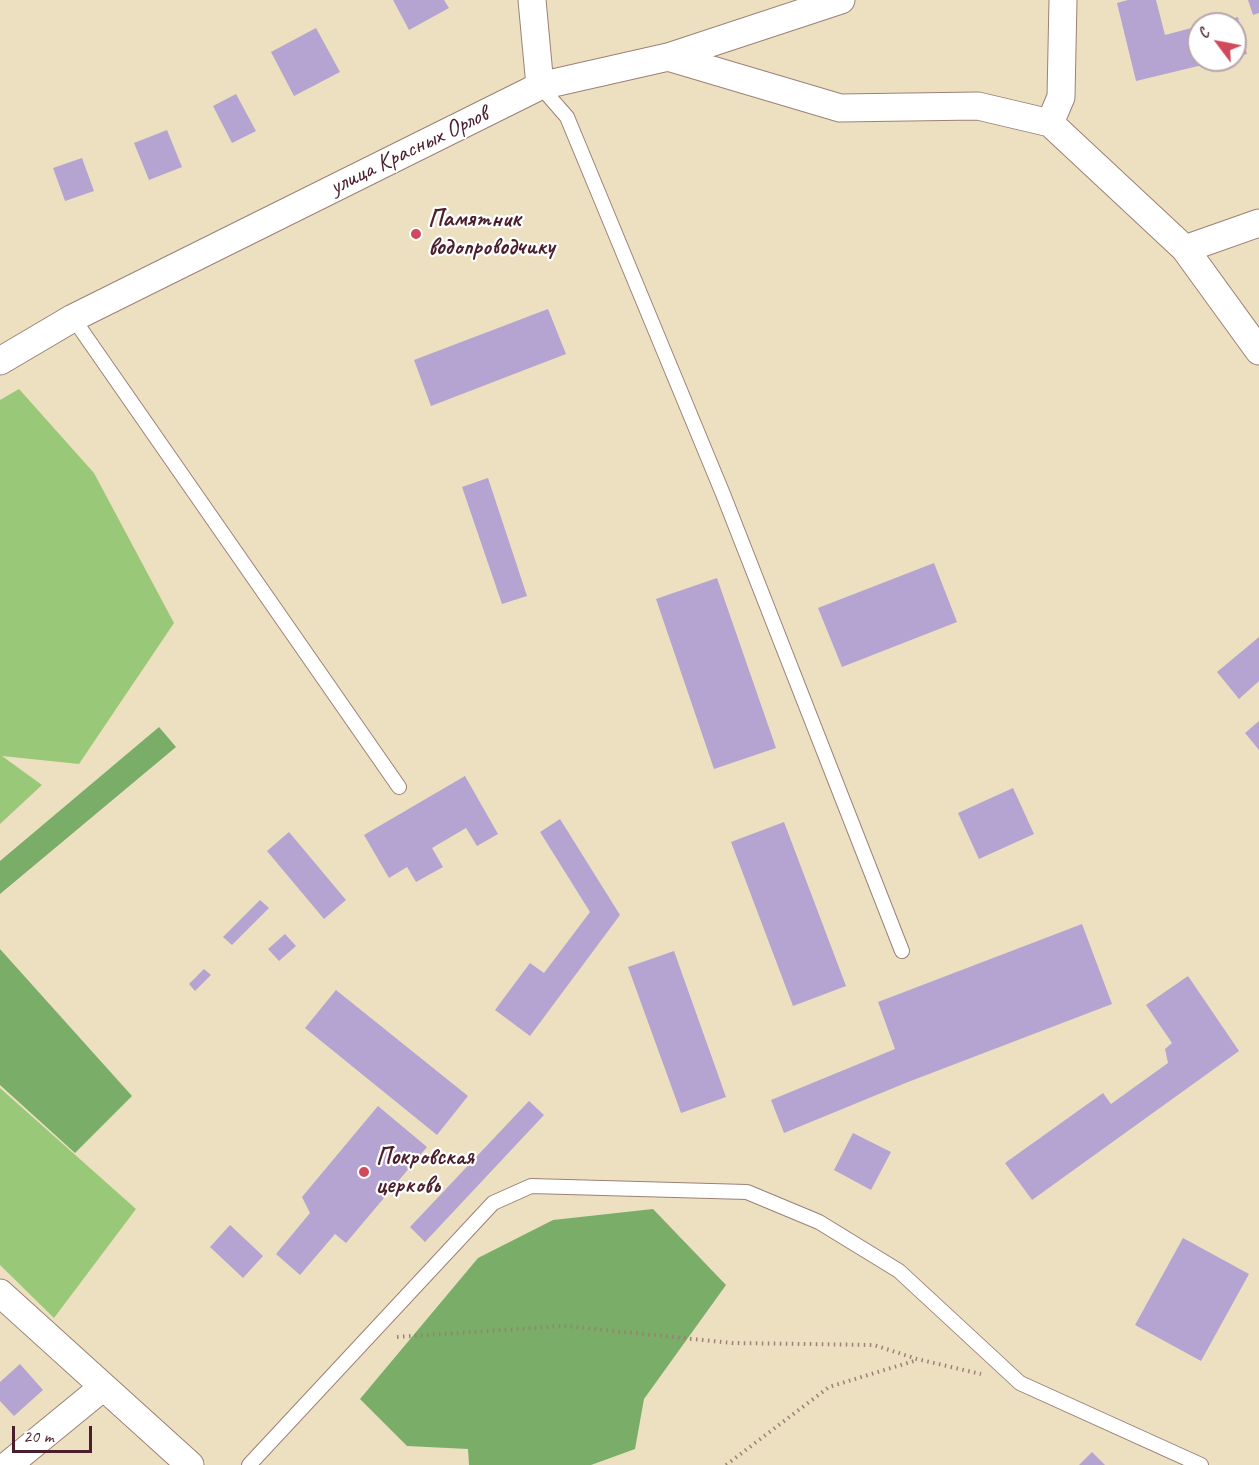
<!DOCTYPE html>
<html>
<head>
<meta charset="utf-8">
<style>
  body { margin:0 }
  #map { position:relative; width:1259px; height:1465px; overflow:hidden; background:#ede0c0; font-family:Caveat,sans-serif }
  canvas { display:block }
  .north { position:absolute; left:1187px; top:12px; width:60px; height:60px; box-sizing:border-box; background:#fff; border:2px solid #b7a5aa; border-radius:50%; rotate:302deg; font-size:16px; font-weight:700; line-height:24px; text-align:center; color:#4a1f2b }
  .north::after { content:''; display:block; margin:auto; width:21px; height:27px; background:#d1495b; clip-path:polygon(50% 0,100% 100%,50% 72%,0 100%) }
  .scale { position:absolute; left:12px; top:1426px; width:80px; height:27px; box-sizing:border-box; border:3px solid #4a1f2b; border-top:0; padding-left:8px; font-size:18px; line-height:21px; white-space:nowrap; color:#4a1f2b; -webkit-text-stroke:4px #fff; paint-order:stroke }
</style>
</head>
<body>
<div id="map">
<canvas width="1259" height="1465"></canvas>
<div class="north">С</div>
<div class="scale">20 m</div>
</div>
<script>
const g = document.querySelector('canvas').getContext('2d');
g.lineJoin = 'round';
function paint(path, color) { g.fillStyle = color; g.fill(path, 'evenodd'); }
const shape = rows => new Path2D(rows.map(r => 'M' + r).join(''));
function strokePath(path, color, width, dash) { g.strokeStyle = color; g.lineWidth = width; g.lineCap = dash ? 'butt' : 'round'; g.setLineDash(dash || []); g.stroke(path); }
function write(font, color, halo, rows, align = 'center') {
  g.font = font + ' Caveat,sans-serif'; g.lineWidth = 4.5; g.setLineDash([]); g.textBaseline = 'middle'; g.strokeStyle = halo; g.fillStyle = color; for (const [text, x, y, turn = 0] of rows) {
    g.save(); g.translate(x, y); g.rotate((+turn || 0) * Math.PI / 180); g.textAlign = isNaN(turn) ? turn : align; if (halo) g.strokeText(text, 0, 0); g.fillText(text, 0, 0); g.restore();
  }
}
const green = shape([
  [19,389,94,473,174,623,79,764,2,756,42,785,0,824,0,400],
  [0,1088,136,1209,54,1318,0,1265]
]);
const forest = shape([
  [159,727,176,747,0,894,0,861],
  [0,949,132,1096,75,1153,0,1085],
  [653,1209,726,1285,644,1399,635,1449,591,1465,469,1465,468,1449,407,1446,360,1399,478,1258,553,1220]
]);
const building = shape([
  [393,0,444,0,449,8,409,30],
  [1128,0,1156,0,1165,35,1199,26,1199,60,1219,61,1136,81,1117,3],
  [1248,0,1259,0,1259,13,1253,15],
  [1238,17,1247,54,1235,57,1235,24,1213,23],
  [316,28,340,72,294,96,271,52],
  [236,94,256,131,232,143,213,106],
  [167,130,182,167,149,180,134,143],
  [82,158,94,191,65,201,53,168],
  [548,309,566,354,431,406,414,360],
  [488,478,527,596,502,604,462,487],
  [934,563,957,622,842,667,818,608],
  [717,578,776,748,714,769,656,599],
  [1259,637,1259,681,1239,699,1217,672],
  [1259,721,1259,750,1245,733],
  [465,776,498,834,477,846,466,828,432,848,443,867,416,882,407,867,389,878,364,835],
  [1013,788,1034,834,979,859,958,813],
  [560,819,620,915,530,1036,495,1010,530,963,544,973,590,912,540,832],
  [784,822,846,986,793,1006,731,842],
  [289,832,346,900,324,919,267,851],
  [260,900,269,908,232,945,223,937],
  [1082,924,1112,1004,908,1082,784,1133,771,1100,895,1049,878,1002],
  [285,934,296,946,279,961,268,949],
  [674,951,726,1097,681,1113,628,967],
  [204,969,211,975,195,991,189,984],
  [1188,976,1239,1051,1032,1200,1005,1163,1103,1093,1111,1104,1168,1063,1165,1049,1172,1043,1146,1005],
  [336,990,468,1096,437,1135,305,1028],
  [529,1101,544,1115,425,1242,410,1227],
  [378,1106,427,1147,346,1243,335,1234,300,1275,276,1254,310,1213,302,1197],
  [853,1133,891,1152,871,1190,834,1170],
  [230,1225,263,1256,243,1278,210,1247],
  [1183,1238,1249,1274,1201,1361,1135,1325],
  [20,1364,43,1390,14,1416,0,1401,0,1382],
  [1092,1452,1105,1465,1079,1465]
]);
const path = shape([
  [397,1337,564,1326,732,1343,874,1345,917,1359,981,1374],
  [726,1465,829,1387,917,1360]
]);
const service = shape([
  [540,86,567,117,723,494,902,951],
  [73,318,399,787],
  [249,1465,493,1203,531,1186,747,1192,819,1222,899,1271,1020,1383,1201,1465]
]);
const minor = shape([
  [532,0,540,86],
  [668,57,840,108,978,106,1050,123,1185,249,1259,351],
  [1050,123,1061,97,1063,0],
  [1185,249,1259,223],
  [0,361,73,318,540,86,668,57,841,0],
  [0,1293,190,1465],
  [8,1465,102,1388]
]);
const markers = [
  [416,234,6,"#d1495b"],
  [364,1172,6,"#d1495b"]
];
const streetNames = [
  ["улица Красных Орлов",409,151,-26]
];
const poiNames = [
  ["Памятник",428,220],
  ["водопроводчику",428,248],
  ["Покровская",376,1158],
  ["церковь",376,1186]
];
paint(green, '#99c978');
paint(forest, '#7aad68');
paint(building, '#b5a3d1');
strokePath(service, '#9c8076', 16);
strokePath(minor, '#9c8076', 29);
strokePath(path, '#9c8076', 4, [1.5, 4.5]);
strokePath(service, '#fff', 14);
strokePath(minor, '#fff', 27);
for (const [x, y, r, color] of markers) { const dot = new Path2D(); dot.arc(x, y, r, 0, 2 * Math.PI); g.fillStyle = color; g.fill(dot); strokePath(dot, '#fff', 2); }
write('24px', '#4a1f2b', '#fff', streetNames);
write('bold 24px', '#4a1f2b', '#fff', poiNames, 'left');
</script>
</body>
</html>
